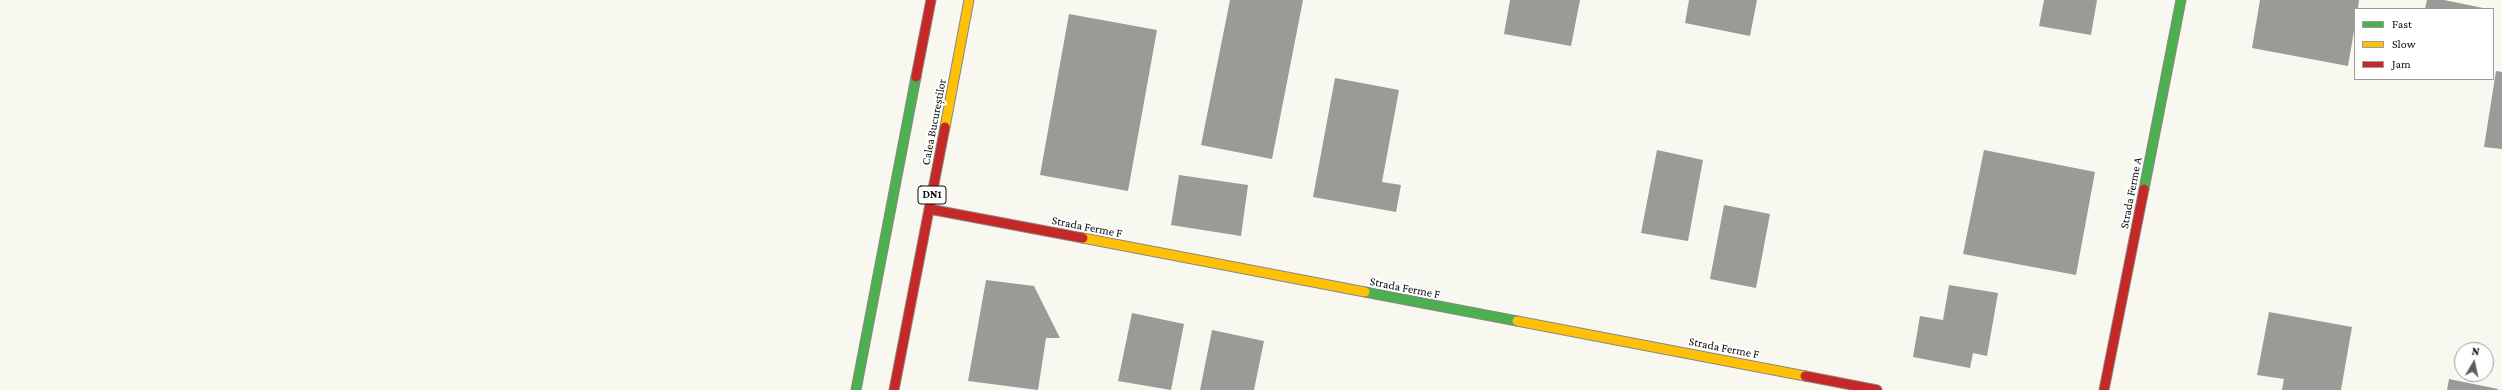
<!DOCTYPE html>
<html>
<head>
<meta charset="utf-8">
<style>
  body { margin:0 }
  #map { position:relative; width:2502px; height:390px; overflow:hidden; background:#f8f7f0; font-family:"Crimson Pro",serif }
  canvas { display:block }
  .legend { position:absolute; left:2354px; top:8px; width:140px; height:72px; box-sizing:border-box; background:#fff; border:1px solid #9d9d9d; margin:0; padding:5px 7px; list-style:none; font-size:12px; color:#0b0b0b }
  .legend li { display:flex; align-items:center; gap:8px; height:20px }
  .legend b { width:20px; border:1px solid #9d9d9d }
  .north { position:absolute; left:2454px; top:342px; width:40px; height:40px; box-sizing:border-box; background:#fff; border:1px solid #9d9d9d; border-radius:50%; rotate:9deg; font-size:11px; font-weight:700; line-height:16px; text-align:center; color:#0b0b0b }
  .north::after { content:''; display:block; margin:auto; width:14px; height:18px; background:#5e5e5b; clip-path:polygon(50% 0,100% 100%,50% 72%,0 100%) }
</style>
</head>
<body>
<div id="map">
<canvas width="2502" height="390"></canvas>
<ul class="legend">
<li><b style="height:5px;background:#4caf50"></b>Fast</li>
<li><b style="height:5px;background:#ffc107"></b>Slow</li>
<li><b style="height:5px;background:#c62828"></b>Jam</li>
</ul>
<div class="north">N</div>
</div>
<script>
const g = document.querySelector('canvas').getContext('2d');
g.lineJoin = 'round';
function paint(path, color) { g.fillStyle = color; g.fill(path, 'evenodd'); }
const shape = rows => new Path2D(rows.map(r => 'M' + r).join(''));
function strokePath(path, color, width, dash) { g.strokeStyle = color; g.lineWidth = width; g.lineCap = dash ? 'butt' : 'round'; g.setLineDash(dash || []); g.stroke(path); }
function write(font, color, halo, rows, align = 'center') {
  g.font = font + ' "Crimson Pro",serif'; g.lineWidth = 4; g.setLineDash([]); g.textBaseline = 'middle'; g.strokeStyle = halo; g.fillStyle = color; for (const [text, x, y, turn = 0] of rows) {
    g.save(); g.translate(x, y); g.rotate((+turn || 0) * Math.PI / 180); g.textAlign = isNaN(turn) ? turn : align; if (halo) g.strokeText(text, 0, 0); g.fillText(text, 0, 0); g.restore();
  }
}
const building = shape([
  [1230,0,1303,0,1272,159,1201,145],
  [1510,0,1580,0,1571,46,1504,34],
  [1689,0,1757,0,1750,36,1685,23],
  [2044,0,2097,0,2091,35,2039,26],
  [2260,0,2359,0,2358,9,2355,9,2355,25,2348,66,2252,48],
  [2427,0,2444,0,2488,9,2425,9],
  [1069,14,1157,30,1128,191,1040,175],
  [2496,71,2502,72,2502,149,2484,147],
  [1335,78,1399,90,1382,182,1401,185,1396,212,1313,197],
  [1657,150,1703,160,1688,241,1641,233],
  [1984,150,2095,172,2076,275,1963,254],
  [1179,175,1248,185,1241,236,1171,225],
  [1724,205,1770,214,1756,288,1710,279],
  [986,280,1034,286,1060,338,1046,338,1038,390,968,381],
  [1949,285,1998,293,1987,356,1973,353,1970,368,1913,357,1920,316,1943,320],
  [2269,312,2352,327,2341,390,2282,390,2284,379,2257,375],
  [1132,313,1184,324,1171,390,1118,381],
  [1212,330,1264,341,1254,390,1200,390],
  [2449,379,2498,389,2498,390,2447,390]
]);
const fast = shape([
  [2144,189,2181,0],
  [1365,292,1517,321],
  [856,390,916,77]
]);
const slow = shape([
  [945,127,969,0],
  [1083,238,1365,292],
  [1517,321,1805,376]
]);
const jam = shape([
  [916,77,931,0],
  [929,209,1083,238],
  [1805,376,1877,390],
  [894,390,945,127],
  [2104,390,2144,189]
]);
const shields = [
  [932,195,28]
];
const shieldNames = [
  ["DN1",932,195]
];
const streetNames = [
  ["Calea Bucureștilor",934,122,-79],
  ["Strada Ferme A",2131,193,-79],
  ["Strada Ferme F",1087,227,11],
  ["Strada Ferme F",1405,288,11],
  ["Strada Ferme F",1724,348,11]
];
paint(building, '#9c9a96');
strokePath(fast, '#888885', 11);
strokePath(slow, '#888885', 11);
strokePath(jam, '#888885', 11);
strokePath(fast, '#4caf50', 9);
strokePath(slow, '#ffc107', 9);
strokePath(jam, '#c62828', 9);
for (const [x, y, w] of shields) { const box = new Path2D(); box.roundRect(x - w / 2, y - 9, w, 18, 3); g.fillStyle = '#fff'; g.fill(box); strokePath(box, '#0b0b0b', 1); }
write('bold 11px', '#0b0b0b', null, shieldNames);
write('12px', '#0b0b0b', '#fff', streetNames);
</script>
</body>
</html>
